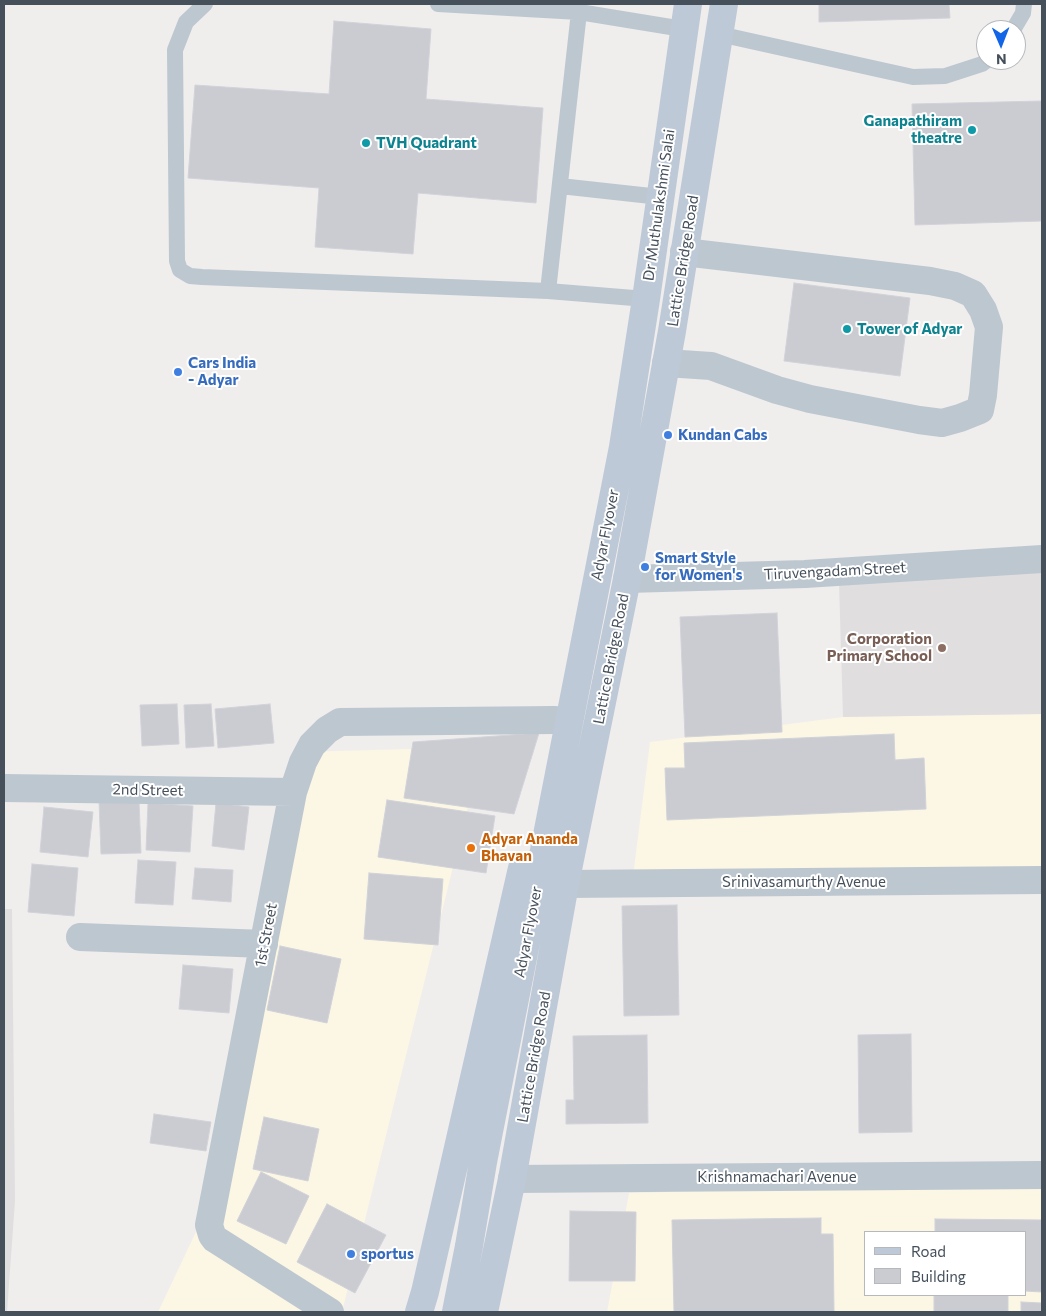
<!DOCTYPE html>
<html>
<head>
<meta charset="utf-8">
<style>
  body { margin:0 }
  #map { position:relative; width:1046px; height:1316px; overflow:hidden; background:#f0eded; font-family:Commissioner,sans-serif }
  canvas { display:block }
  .frame { position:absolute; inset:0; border:5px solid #45505b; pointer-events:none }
  .legend { position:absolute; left:864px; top:1231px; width:162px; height:65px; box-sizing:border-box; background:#fff; border:1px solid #b5b9bd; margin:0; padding:6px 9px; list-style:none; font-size:15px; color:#45505b }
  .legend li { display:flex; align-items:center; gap:10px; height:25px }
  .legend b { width:25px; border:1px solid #b5b9bd }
  .north { position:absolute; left:976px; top:20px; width:50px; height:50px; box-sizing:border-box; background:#fff; border:1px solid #b5b9bd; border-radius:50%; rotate:179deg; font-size:14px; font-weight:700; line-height:20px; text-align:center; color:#45505b }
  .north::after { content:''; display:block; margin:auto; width:18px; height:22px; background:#1165e6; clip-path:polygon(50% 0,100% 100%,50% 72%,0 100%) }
</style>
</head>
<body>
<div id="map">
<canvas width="1046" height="1316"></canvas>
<div class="frame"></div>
<ul class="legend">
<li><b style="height:6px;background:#bec9d7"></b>Road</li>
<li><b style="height:14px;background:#caccd2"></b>Building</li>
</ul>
<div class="north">N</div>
</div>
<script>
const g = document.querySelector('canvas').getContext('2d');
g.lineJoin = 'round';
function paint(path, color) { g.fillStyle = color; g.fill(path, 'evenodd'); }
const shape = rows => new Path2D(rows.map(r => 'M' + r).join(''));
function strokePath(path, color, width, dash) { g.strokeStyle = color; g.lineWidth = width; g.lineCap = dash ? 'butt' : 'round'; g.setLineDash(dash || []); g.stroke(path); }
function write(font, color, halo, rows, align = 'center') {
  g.font = font + ' Commissioner,sans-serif'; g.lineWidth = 4; g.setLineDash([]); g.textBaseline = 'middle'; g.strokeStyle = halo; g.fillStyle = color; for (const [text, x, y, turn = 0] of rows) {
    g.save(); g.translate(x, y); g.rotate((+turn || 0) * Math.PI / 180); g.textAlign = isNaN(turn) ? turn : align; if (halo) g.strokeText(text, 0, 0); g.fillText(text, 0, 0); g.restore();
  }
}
const commercial = shape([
  [1042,714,1042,871,632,884,650,742,843,717],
  [483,747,342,1312,158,1312,203,1217,299,752],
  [1042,1184,1042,1312,607,1312,629,1193,666,1192,666,1189],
  [865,1232,1025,1232,1025,1295,865,1295]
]);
const education = shape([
  [1042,569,1042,714,843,717,839,582],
  [4,909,12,909,15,1201,7,1312,4,1312]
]);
const building = shape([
  [819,4,949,4,950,18,819,22,819,4],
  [334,21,431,29,426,99,543,108,536,203,418,193,413,254,315,247,319,188,188,178,195,85,329,94,334,21],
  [1042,101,1042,221,915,225,912,104,1042,101],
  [794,283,910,298,900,376,784,361,794,283],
  [777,613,782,732,685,737,680,617,777,613],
  [177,704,179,744,142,746,140,705,177,704],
  [211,704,214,746,186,748,184,705,211,704],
  [270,704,274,743,218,748,215,709,270,704],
  [539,733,514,814,404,798,413,742,539,733],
  [894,734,895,760,924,758,926,809,667,820,665,768,685,768,684,743,894,734],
  [139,800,141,853,101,854,99,801,139,800],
  [387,800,495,816,486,873,378,857,387,800],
  [148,803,193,806,190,852,146,850,148,803],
  [216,803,249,807,244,850,212,846,216,803],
  [44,807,93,812,88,857,40,852,44,807],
  [138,860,176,862,173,905,135,903,138,860],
  [32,864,78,868,74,916,28,912,32,864],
  [195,868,233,870,231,902,192,899,195,868],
  [369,873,443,879,438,945,364,939,369,873],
  [677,905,679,1015,624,1016,622,906,677,905],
  [280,946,341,959,327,1023,267,1010,280,946],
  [183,965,233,969,229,1013,179,1009,183,965],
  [911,1034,912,1132,859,1133,858,1035,911,1034],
  [647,1035,648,1123,566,1124,566,1100,574,1100,573,1036,647,1035],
  [154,1114,211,1122,206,1151,150,1143,154,1114],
  [264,1117,319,1129,308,1181,253,1169,264,1117],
  [261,1172,309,1196,286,1244,237,1221,261,1172],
  [327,1204,386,1235,355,1293,297,1262,327,1204],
  [570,1211,636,1212,635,1281,569,1281,570,1211],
  [821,1218,821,1234,833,1234,834,1312,674,1312,672,1220,821,1218],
  [935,1219,1042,1220,1042,1292,1025,1291,1025,1232,935,1232,935,1219],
  [934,1295,1008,1295,1008,1312,934,1312,934,1295],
  [1021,1302,1041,1303,1041,1312,1021,1312,1021,1302]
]);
const lane = shape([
  [205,4,186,22,175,50,177,261,180,270,190,276,202,277,548,291,646,299],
  [438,4,579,12,683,29],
  [1013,30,1023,13,1024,4],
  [719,34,913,77,945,76,982,64,987,60],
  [560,186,660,197],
  [548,291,579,12]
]);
const street = shape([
  [666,363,711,366,777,390,810,399,919,420,942,423,960,418,980,410,983,395,989,327,983,310,973,294,955,286,930,281,684,252],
  [627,579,805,574,1042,559],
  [4,788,293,792],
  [565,884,1042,880],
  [80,937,264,944],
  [512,1179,1042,1175],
  [330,1312,215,1239,212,1235,209,1225,293,792,303,762,312,745,327,730,340,722,555,720]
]);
const secondary = shape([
  [419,1312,425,1292,522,868],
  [456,1312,469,1246,483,1162,623,447,646,299,688,4],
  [484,1312,512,1179,565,884,627,579,672,331,724,4]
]);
const markers = [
  [972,130,5,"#0f9aa8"],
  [366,143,5,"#0f9aa8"],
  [847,329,5,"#0f9aa8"],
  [178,372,5,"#3f7fe0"],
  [668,435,5,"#3f7fe0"],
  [645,567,5,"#3f7fe0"],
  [942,648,5,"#8d6e63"],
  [471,848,5,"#e8710a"],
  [351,1254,5,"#3f7fe0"]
];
const cultureNames = [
  ["Ganapathiram",962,121,"right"],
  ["theatre",962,138,"right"],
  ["TVH Quadrant",376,143],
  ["Tower of Adyar",857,329]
];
const streetNames = [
  ["Dr Muthulakshmi Salai",659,205,-82],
  ["Lattice Bridge Road",683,261,-81],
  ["Adyar Flyover",605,535,-79],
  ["Tiruvengadam Street",835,571,-3],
  ["Lattice Bridge Road",611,659,-79],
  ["2nd Street",148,790,1],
  ["Srinivasamurthy Avenue",804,882],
  ["Adyar Flyover",528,932,-79],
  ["1st Street",266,935,-79],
  ["Lattice Bridge Road",534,1057,-80],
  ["Krishnamachari Avenue",777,1177]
];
const shopNames = [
  ["Cars India",188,363],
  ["- Adyar",188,380],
  ["Kundan Cabs",678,435],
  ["Smart Style",655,558],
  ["for Women's",655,575],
  ["sportus",361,1254]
];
const educationNames = [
  ["Corporation",932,639],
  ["Primary School",932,656]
];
const foodNames = [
  ["Adyar Ananda",481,839],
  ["Bhavan",481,856]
];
paint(commercial, '#fcf6e4');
paint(education, '#e1dedf');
paint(building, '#caccd2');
strokePath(building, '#d1d3d9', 1);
strokePath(lane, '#bdc7d0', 16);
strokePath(street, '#bdc7d0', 28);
strokePath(secondary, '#bec9d7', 28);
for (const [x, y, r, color] of markers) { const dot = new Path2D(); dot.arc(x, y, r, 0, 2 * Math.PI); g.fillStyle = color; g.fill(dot); strokePath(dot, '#fff', 2); }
write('bold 15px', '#0d838f', '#fff', cultureNames, 'left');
write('15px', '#45505b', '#fff', streetNames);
write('bold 15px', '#366cbe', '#fff', shopNames, 'left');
write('bold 15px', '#785e54', '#fff', educationNames, 'right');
write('bold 15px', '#c56008', '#fff', foodNames, 'left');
</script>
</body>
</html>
